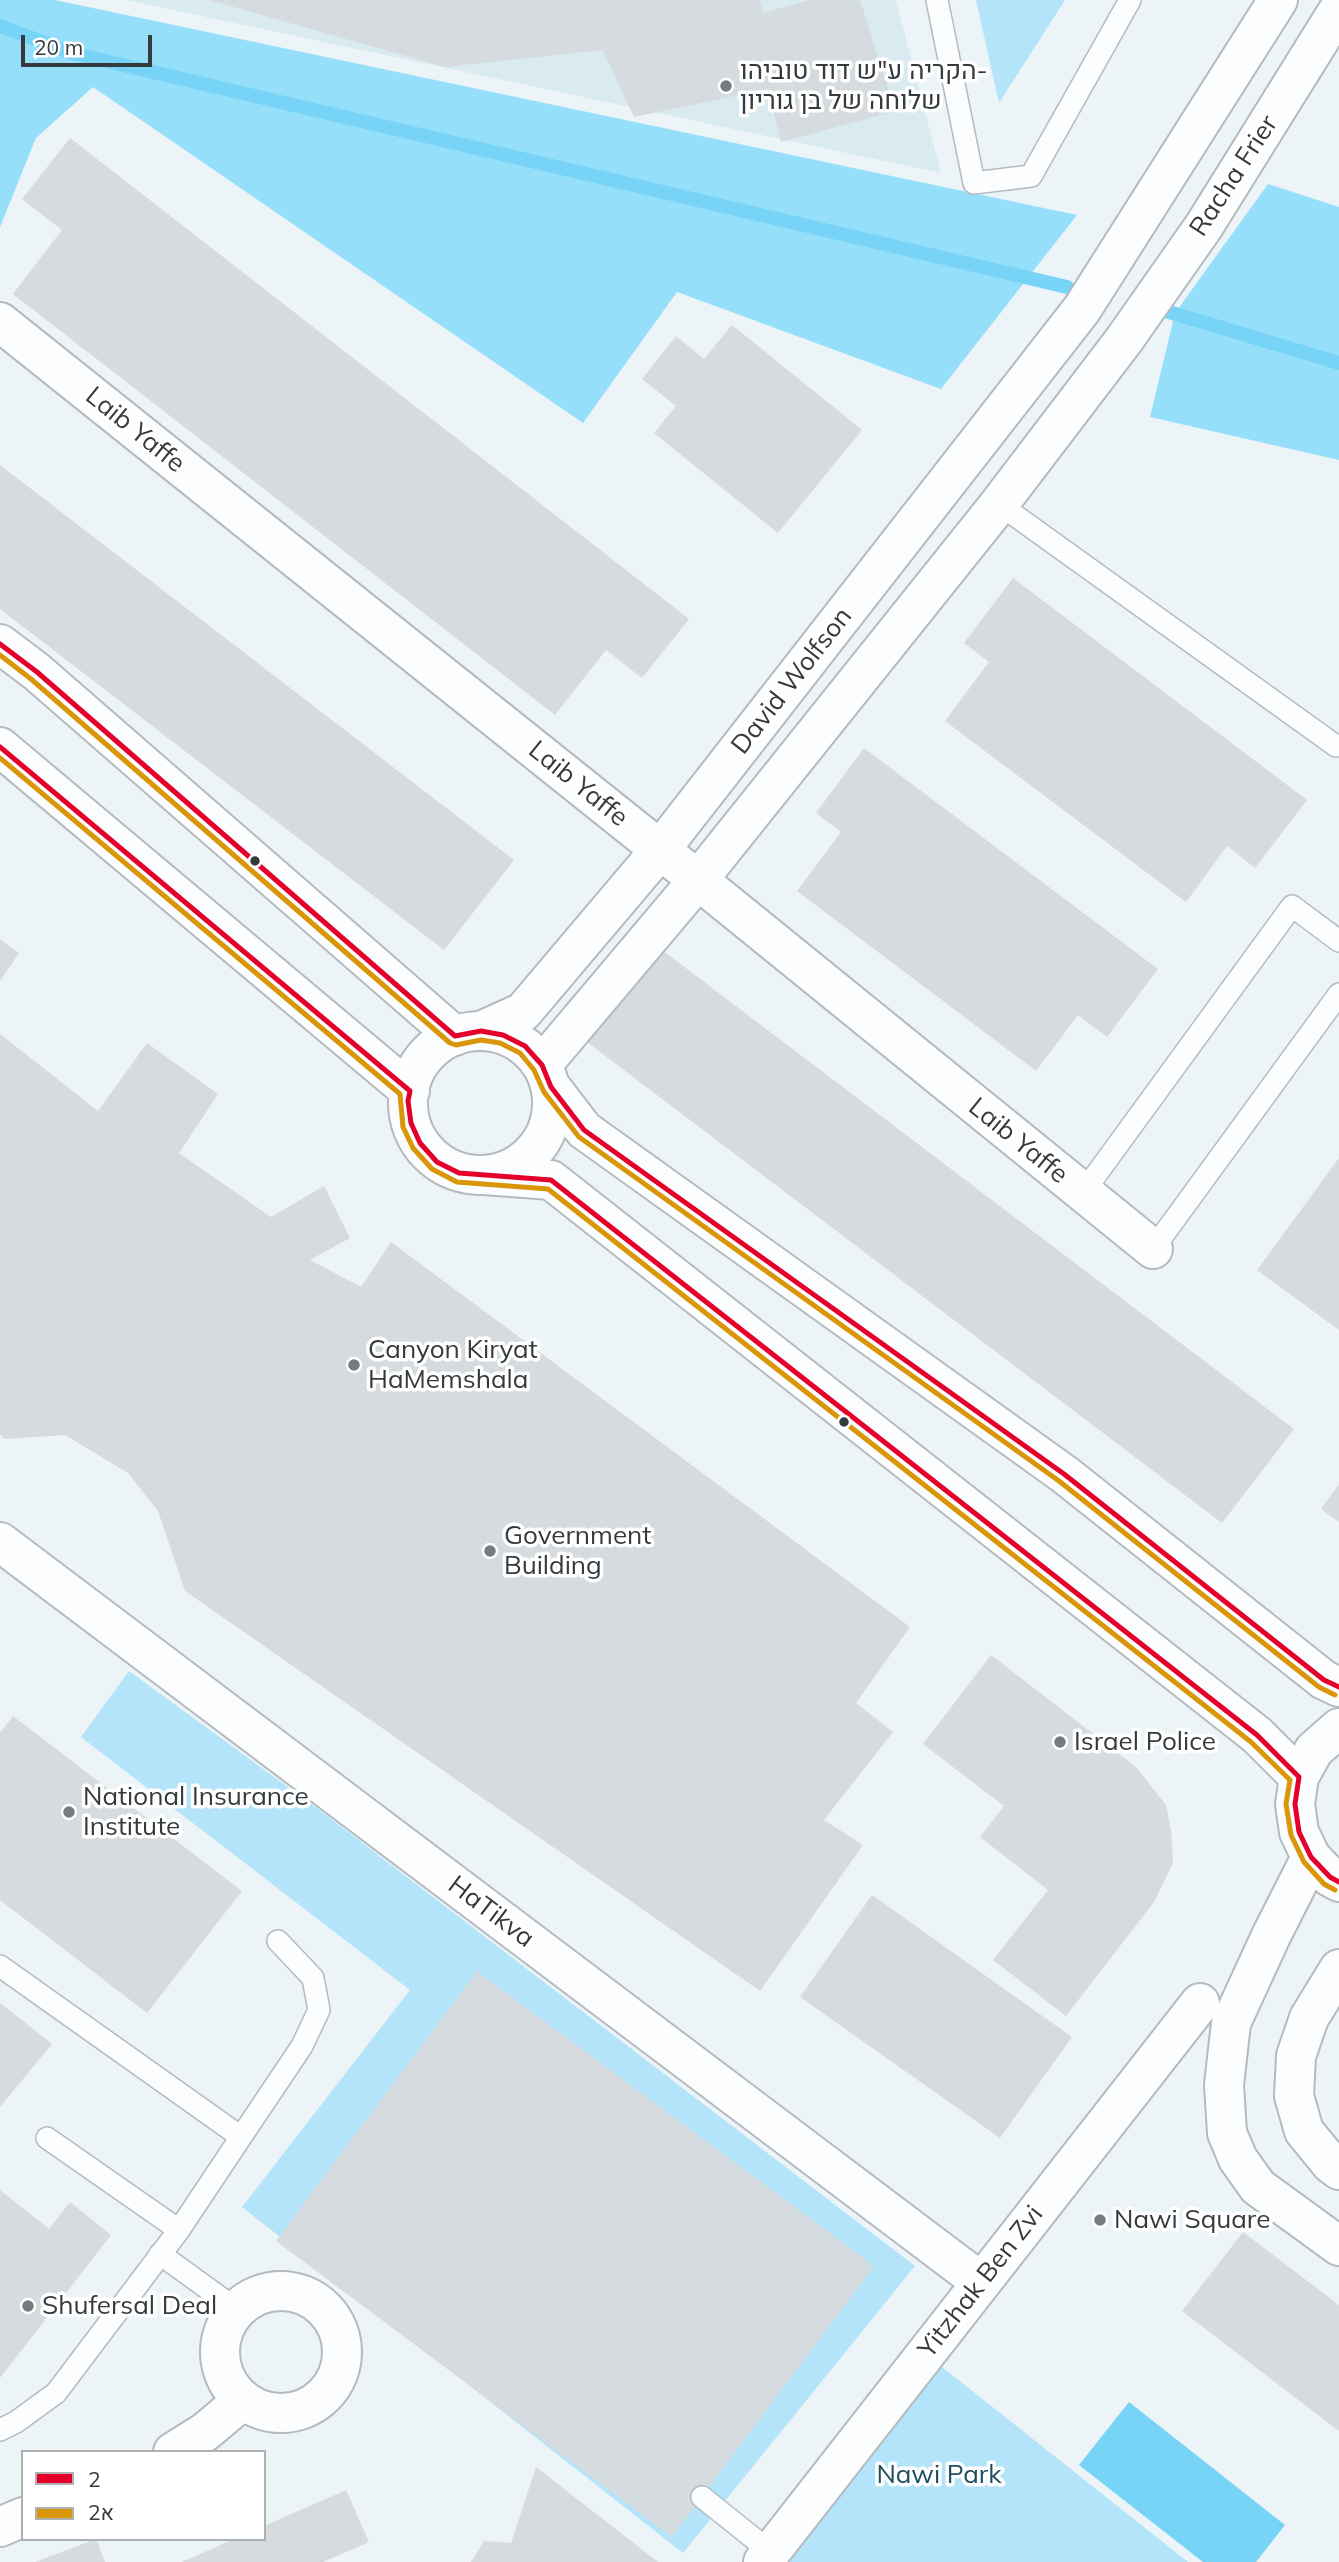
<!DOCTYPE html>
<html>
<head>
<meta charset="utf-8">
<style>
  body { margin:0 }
  #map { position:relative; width:1339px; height:2562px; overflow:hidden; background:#ecf4f8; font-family:Mulish,Heebo,sans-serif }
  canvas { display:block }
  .legend { position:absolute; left:21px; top:2450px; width:245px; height:91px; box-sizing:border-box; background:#fff; border:2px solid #aeb0b1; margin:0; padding:9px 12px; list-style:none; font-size:21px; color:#353a3d }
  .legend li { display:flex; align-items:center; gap:14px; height:35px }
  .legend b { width:35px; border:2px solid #aeb0b1 }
  .scale { position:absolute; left:21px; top:35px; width:131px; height:32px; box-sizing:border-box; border:4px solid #353a3d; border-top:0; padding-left:9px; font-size:21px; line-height:24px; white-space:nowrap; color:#353a3d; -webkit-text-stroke:5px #fff; paint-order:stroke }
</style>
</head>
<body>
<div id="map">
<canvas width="1339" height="2562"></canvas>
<ul class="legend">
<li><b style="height:9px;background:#e4002b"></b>2</li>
<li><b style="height:9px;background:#da9609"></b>2א</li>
</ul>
<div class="scale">20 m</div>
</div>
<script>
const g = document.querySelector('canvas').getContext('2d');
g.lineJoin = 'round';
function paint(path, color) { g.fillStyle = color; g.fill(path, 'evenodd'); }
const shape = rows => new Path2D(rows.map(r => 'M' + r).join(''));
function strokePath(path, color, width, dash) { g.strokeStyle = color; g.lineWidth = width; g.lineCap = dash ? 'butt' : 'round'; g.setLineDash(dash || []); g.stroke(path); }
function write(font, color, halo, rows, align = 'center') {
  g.font = font + ' Mulish,Heebo,sans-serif'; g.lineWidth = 7; g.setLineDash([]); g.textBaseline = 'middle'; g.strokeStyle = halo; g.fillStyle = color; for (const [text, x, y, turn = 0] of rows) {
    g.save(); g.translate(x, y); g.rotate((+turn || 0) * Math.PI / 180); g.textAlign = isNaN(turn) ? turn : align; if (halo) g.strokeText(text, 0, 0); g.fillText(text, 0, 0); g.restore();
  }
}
const built = shape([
  [126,0,896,0,941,173]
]);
const green = shape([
  [976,0,1065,0,999,103],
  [129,1671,318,1809,915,2266,683,2553,242,2207,410,1990,81,1737],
  [927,2355,1188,2562,787,2562]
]);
const forest = shape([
  [0,0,55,0,1077,215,941,389,677,292,583,423,93,87,36,138,0,227],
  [1268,184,1339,207,1339,460,1150,417,1175,313]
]);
const water = shape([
  [1129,2402,1285,2525,1256,2562,1203,2562,1079,2465]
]);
const stream = shape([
  [0,26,72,53,1067,287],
  [1159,309,1339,363]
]);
const building = shape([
  [209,0,760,0,763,13,810,0,860,0,895,111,781,142,768,89,634,117,603,50,445,67],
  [70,138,689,619,642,678,606,650,555,715,13,294,62,230,22,199],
  [732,325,862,430,778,533,654,433,676,406,642,379,676,336,704,359],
  [0,465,514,860,444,950,0,609],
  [1013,578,1307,800,1255,868,1227,846,1186,902,945,721,989,662,964,643],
  [864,748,1158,969,1107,1037,1078,1015,1036,1071,797,891,841,832,816,813],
  [0,939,19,953,0,981],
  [658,947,1294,1429,1222,1523,587,1042],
  [0,1034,98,1111,147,1043,218,1094,179,1153,271,1217,324,1186,350,1238,310,1260,361,1287,391,1242,910,1627,856,1703,893,1732,824,1820,863,1845,760,1991,185,1591,158,1511,128,1473,65,1435,4,1439,0,1434],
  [1339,1158,1339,1330,1257,1270],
  [1339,1484,1339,1522,1321,1509],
  [991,1655,1136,1767,1166,1805,1171,1830,1173,1863,1154,1902,1066,2016,993,1960,1048,1890,980,1837,1004,1806,923,1744],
  [13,1716,242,1891,147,2013,0,1900,0,1733],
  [872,1895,1072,2037,1000,2138,800,1997],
  [477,1971,874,2266,672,2537,276,2241],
  [0,2003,52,2044,0,2107],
  [0,2190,49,2229,70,2202,111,2235,0,2378],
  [1243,2232,1339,2305,1339,2431,1182,2311],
  [536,2467,658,2562,471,2562,484,2541,511,2543],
  [346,2490,369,2542,323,2562,182,2562,234,2539,264,2539,264,2526],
  [96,2539,105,2562,35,2562]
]);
const lane = shape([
  [937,0,974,183,1031,176,1130,0],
  [999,504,1336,746],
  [1082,1194,1292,906,1339,941],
  [1153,1249,1339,994],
  [0,1966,241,2137,179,2230,56,2393,16,2422,0,2430],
  [241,2137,302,2046,319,2010,313,1978,278,1941],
  [47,2138,179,2230],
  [160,2254,236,2309],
  [702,2497,777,2557]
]);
const street = shape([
  [0,322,698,880,1153,1249],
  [481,1031,523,1012,660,850,1082,309,1278,0],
  [542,1065,698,880,999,504,1124,340,1204,226,1339,9],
  [0,1542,981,2282],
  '220 2352a61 61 0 1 1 122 0a61 61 0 1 1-122 0Z',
  [173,2452,205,2432,242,2401],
  [0,2527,23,2517],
  [763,2562,1200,2003]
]);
const secondary = shape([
  [0,644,37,672,455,1036],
  [0,747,410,1091],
  '408 1103a72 72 0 1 1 144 0a72 72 0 1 1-144 0Z',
  [551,1087,584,1130,1064,1474,1324,1680,1339,1687],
  [484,1175,551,1180,1257,1735,1299,1777],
  [1339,1728,1314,1750,1299,1777,1295,1804,1299,1832,1311,1857,1330,1877,1339,1882],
  [1311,1857,1271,1936,1231,2023,1224,2085,1227,2133,1238,2159,1258,2187,1339,2246],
  [1339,1969,1309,2018,1296,2056,1294,2096,1304,2131,1331,2164,1339,2170]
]);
const bus1 = shape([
  [0,644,37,672,455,1036,481,1031,503,1035,525,1046,542,1065,551,1087,584,1130,1064,1474,1324,1680,1339,1687],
  [0,747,410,1091,408,1101,411,1123,420,1143,437,1162,459,1173,551,1180,1257,1735,1299,1777,1295,1804,1299,1832,1311,1857,1330,1877,1339,1882]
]);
const bus2 = shape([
  [0,655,31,679,450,1043,456,1045,481,1040,500,1043,520,1053,534,1070,544,1092,579,1137,1059,1481,1319,1687,1335,1695],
  [0,758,400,1094,403,1127,413,1148,432,1169,457,1182,548,1189,1251,1742,1290,1780,1286,1804,1291,1835,1304,1862,1324,1884,1335,1890]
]);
const markers = [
  [726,86,7,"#757b7e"],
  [255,861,6,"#353a3d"],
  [354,1365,7,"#757b7e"],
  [844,1422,6,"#353a3d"],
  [490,1551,7,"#757b7e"],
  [1060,1742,7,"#757b7e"],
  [69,1812,7,"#757b7e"],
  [1100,2220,7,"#757b7e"],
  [28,2306,7,"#757b7e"]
];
const poiNames = [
  ["הקריה ע\"ש דוד טוביהו-",740,71],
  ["שלוחה של בן גוריון",740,101],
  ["Canyon Kiryat",368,1350],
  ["HaMemshala",368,1380],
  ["Government",504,1536],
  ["Building",504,1566],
  ["Israel Police",1074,1742],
  ["National Insurance",83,1797],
  ["Institute",83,1827],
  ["Nawi Square",1114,2220],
  ["Shufersal Deal",42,2306]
];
const streetNames = [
  ["Racha Frier",1234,176,-57],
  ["Laib Yaffe",135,430,39],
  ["David Wolfson",792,681,-52],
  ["Laib Yaffe",578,784,39],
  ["Laib Yaffe",1018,1141,39],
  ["HaTikva",491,1912,37],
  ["Yitzhak Ben Zvi",981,2282,-52]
];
const parkNames = [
  ["Nawi Park",939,2475]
];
paint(built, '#daeaf1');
paint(green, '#b4e4f9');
paint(forest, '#96dffb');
paint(water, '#78d4f7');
strokePath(stream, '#78d4f7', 14);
paint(building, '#d5dbde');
strokePath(lane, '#b4babe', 24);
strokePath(street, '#b4babe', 42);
strokePath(secondary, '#b4babe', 42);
strokePath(lane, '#fcfdfe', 21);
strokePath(street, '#fcfdfe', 38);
strokePath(secondary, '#fcfdfe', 38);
strokePath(bus1, '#e4002b', 5);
strokePath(bus2, '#da9609', 5);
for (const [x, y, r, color] of markers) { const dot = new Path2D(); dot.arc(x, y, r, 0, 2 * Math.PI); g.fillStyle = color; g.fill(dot); strokePath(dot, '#fff', 2.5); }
write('26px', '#353a3d', '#fff', poiNames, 'left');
write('26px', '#353a3d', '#fff', streetNames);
write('26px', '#1d5064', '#fff', parkNames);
</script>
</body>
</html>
